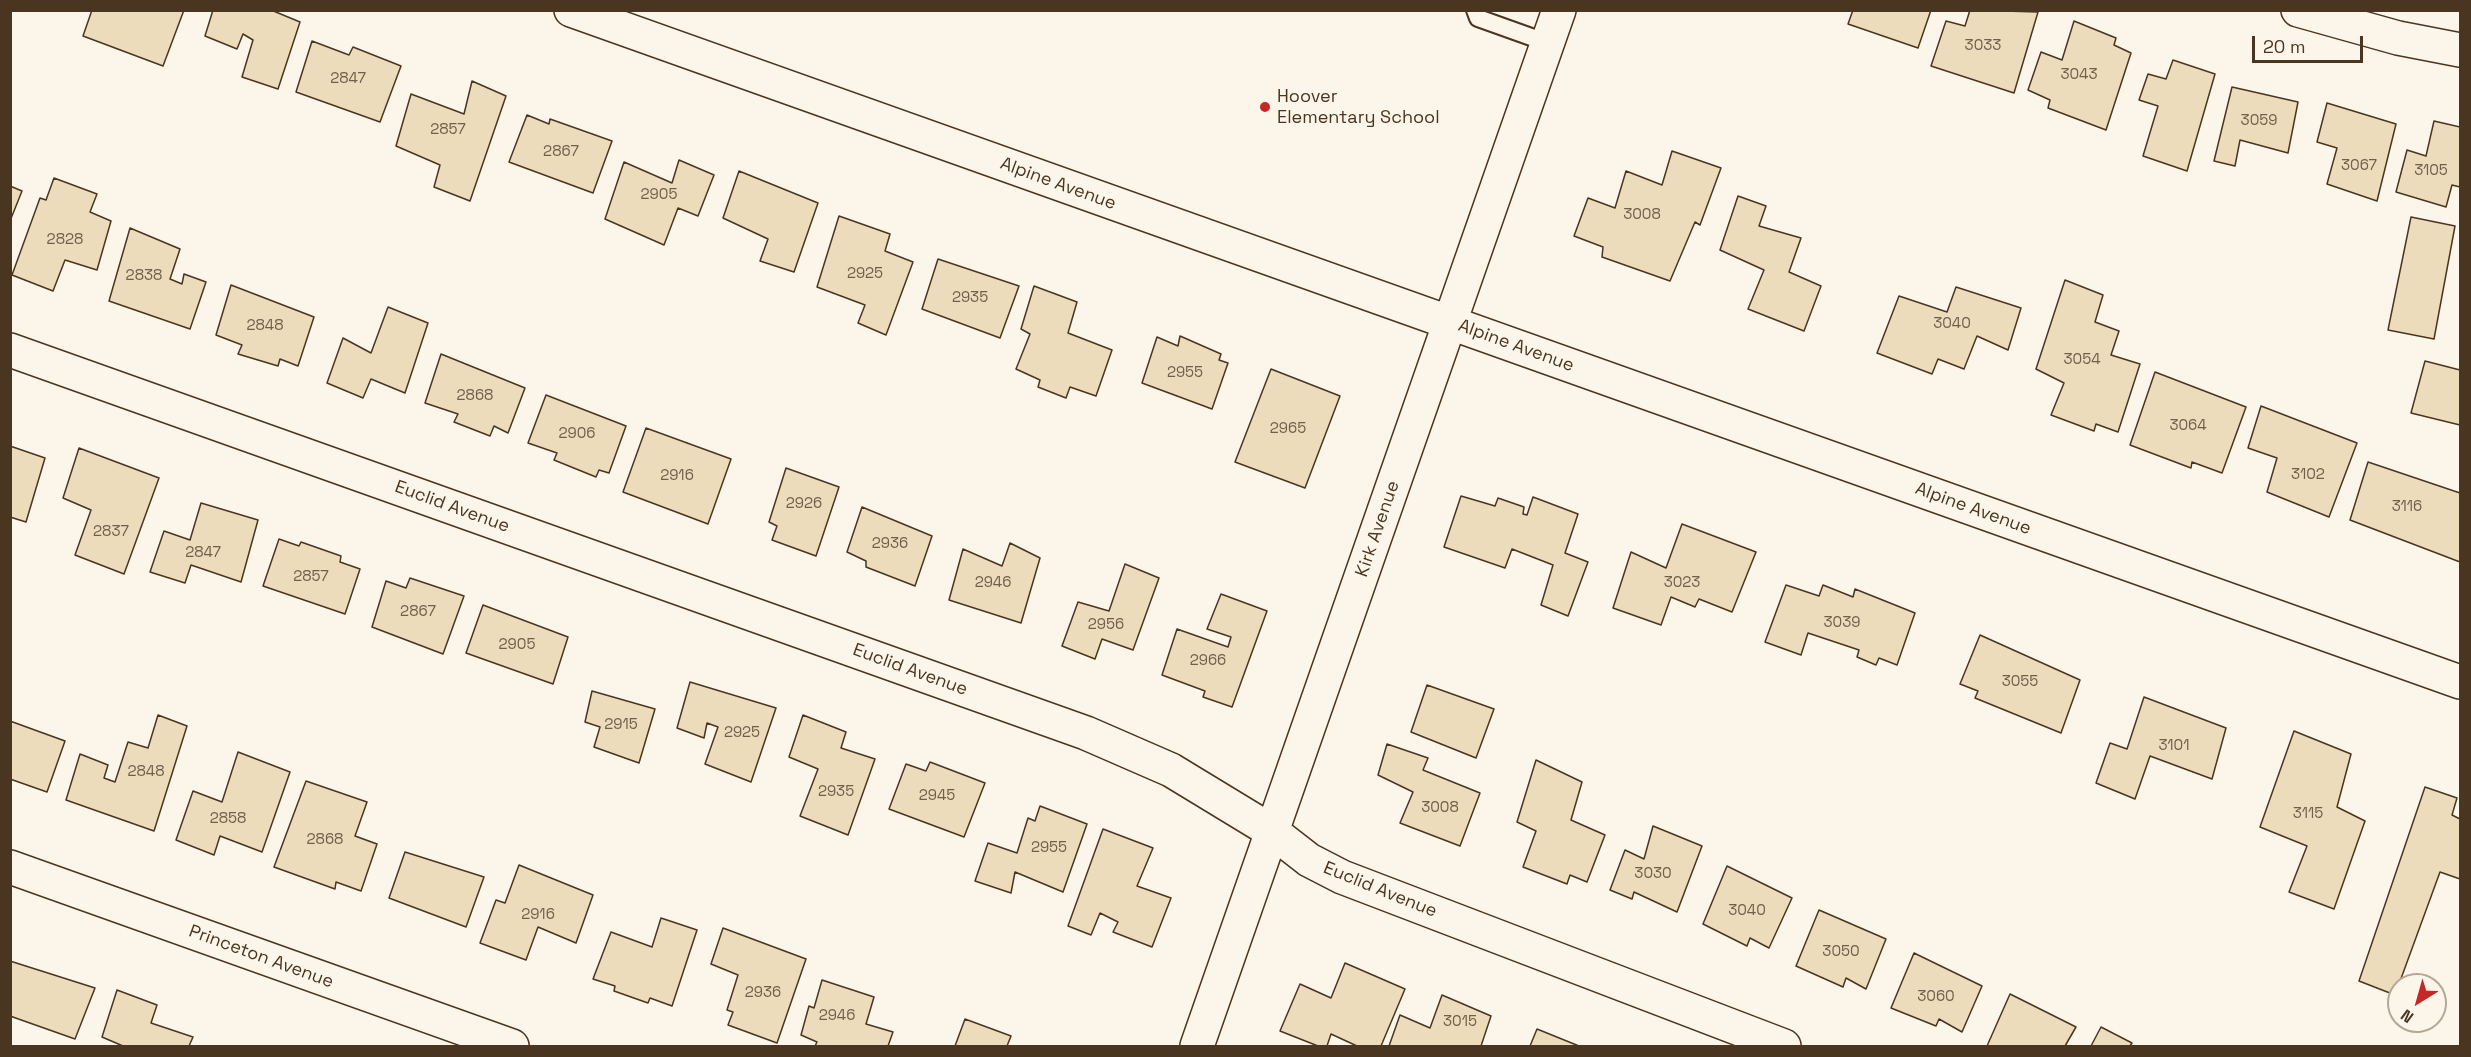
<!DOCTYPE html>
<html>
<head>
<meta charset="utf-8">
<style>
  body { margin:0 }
  #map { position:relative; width:2471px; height:1057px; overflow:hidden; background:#fbf6e9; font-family:"Space Grotesk",sans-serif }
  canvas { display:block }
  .frame { position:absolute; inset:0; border:12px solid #4a3520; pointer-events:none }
  .north { position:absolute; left:2387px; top:973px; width:60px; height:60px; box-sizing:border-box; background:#fbf6e9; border:2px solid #b4a999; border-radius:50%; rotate:217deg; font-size:16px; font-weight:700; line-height:24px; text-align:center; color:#4a3520 }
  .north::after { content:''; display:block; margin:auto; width:21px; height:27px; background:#c62828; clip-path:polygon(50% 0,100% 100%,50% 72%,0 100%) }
  .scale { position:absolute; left:2252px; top:36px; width:111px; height:27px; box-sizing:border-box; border:3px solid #4a3520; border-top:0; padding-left:8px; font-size:18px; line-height:21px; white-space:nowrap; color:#4a3520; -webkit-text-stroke:4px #fbf6e9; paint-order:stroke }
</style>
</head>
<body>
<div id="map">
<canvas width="2471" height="1057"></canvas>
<div class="frame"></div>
<div class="north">N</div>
<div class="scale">20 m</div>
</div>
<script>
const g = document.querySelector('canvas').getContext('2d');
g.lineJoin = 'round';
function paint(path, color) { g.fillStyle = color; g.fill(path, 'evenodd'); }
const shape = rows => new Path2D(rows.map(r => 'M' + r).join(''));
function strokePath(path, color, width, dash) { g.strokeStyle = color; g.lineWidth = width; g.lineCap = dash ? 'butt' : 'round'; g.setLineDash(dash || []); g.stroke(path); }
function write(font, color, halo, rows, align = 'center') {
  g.font = font + ' "Space Grotesk",sans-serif'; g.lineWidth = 4.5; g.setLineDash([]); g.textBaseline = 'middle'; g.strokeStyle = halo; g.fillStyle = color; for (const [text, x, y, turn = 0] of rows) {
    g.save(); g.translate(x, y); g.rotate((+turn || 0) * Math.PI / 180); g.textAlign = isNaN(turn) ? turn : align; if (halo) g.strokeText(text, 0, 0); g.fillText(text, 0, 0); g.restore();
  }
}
const building = shape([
  [92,10,184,10,163,66,83,36,92,10],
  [213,10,271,10,300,22,278,89,242,77,253,40,243,34,237,49,205,36,213,10],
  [1853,10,1931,10,1918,48,1848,24,1853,10],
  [1970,10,2038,12,2014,93,1931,66,1946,21,1965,26,1970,10],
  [2074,21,2116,38,2114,45,2131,53,2106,130,2048,108,2050,100,2028,90,2041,52,2062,60,2074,21],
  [312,41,349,55,353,47,401,66,380,122,296,92,312,41],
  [2173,60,2215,74,2187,171,2143,156,2158,106,2139,100,2148,74,2166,79,2173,60],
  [472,81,506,96,470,201,434,187,440,165,396,146,411,94,464,114,472,81],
  [2232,87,2298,102,2288,153,2240,140,2235,166,2214,161,2232,87],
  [2327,103,2396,124,2377,201,2327,184,2337,148,2317,142,2327,103],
  [527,115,549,124,550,119,612,141,593,193,509,162,527,115],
  [2434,121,2460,127,2460,187,2452,185,2446,207,2396,192,2407,150,2426,156,2434,121],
  [1672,151,1721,168,1700,225,1695,222,1670,281,1602,257,1603,247,1574,236,1588,198,1615,208,1626,171,1662,185,1672,151],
  [679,160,714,175,698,216,678,208,664,245,605,219,624,162,672,183,679,160],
  [739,171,818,203,794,272,760,261,768,239,723,218,739,171],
  [54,178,97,194,90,212,111,221,97,270,65,260,53,291,12,275,40,198,46,200,54,178],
  [10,186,22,191,10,221,10,186],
  [1738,196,1766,206,1759,226,1801,238,1789,272,1821,286,1804,331,1748,309,1764,270,1720,250,1738,196],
  [839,216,890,234,885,251,913,262,886,335,858,323,865,305,817,287,839,216],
  [2411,217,2455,226,2434,339,2388,330,2411,217],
  [130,228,180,249,170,279,182,284,184,274,206,282,190,329,109,301,130,228],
  [938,259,1019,286,1000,338,922,309,938,259],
  [2065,280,2103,295,2095,322,2119,331,2111,355,2140,364,2118,432,2096,424,2094,431,2051,415,2064,383,2036,369,2065,280],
  [231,285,314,317,298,366,280,359,278,366,238,354,242,345,216,335,231,285],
  [1034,286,1077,302,1068,333,1112,350,1096,396,1070,387,1066,398,1038,387,1040,380,1016,369,1030,334,1021,329,1034,286],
  [1956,287,2021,308,2008,350,1977,336,1964,369,1938,359,1932,374,1877,353,1899,296,1947,312,1956,287],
  [388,307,428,323,405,393,371,379,363,398,327,383,343,338,371,353,388,307],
  [1180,336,1221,354,1219,360,1228,363,1212,409,1142,383,1157,337,1178,346,1180,336],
  [441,354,525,388,508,433,494,426,490,436,454,422,458,414,425,403,441,354],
  [2425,361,2460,370,2460,425,2411,413,2425,361],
  [1271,369,1340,396,1305,488,1235,462,1271,369],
  [2155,372,2246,407,2222,473,2192,462,2191,468,2130,445,2155,372],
  [546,395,626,426,609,473,599,470,596,477,554,460,557,453,528,443,546,395],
  [2261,406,2357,443,2329,517,2267,492,2277,458,2248,448,2261,406],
  [646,428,731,459,708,524,623,492,646,428],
  [10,446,45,458,26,522,10,517,10,446],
  [79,448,159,478,124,574,75,555,91,510,63,498,79,448],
  [2368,462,2460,493,2460,562,2350,520,2368,462],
  [786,468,839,487,816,556,772,540,777,526,769,522,786,468],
  [1461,496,1495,506,1498,498,1524,507,1523,514,1527,515,1533,497,1578,514,1565,553,1588,562,1568,616,1541,605,1553,565,1512,549,1505,568,1444,547,1461,496],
  [201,503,258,520,241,582,191,565,185,583,150,572,164,531,190,540,201,503],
  [862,507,932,536,915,586,866,567,866,561,847,552,862,507],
  [1682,524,1756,552,1732,612,1699,599,1695,607,1671,597,1661,625,1613,608,1631,552,1666,568,1682,524],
  [279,539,299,546,301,542,341,556,340,562,360,569,345,614,263,586,279,539],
  [1010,543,1040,558,1021,623,949,600,963,549,1002,566,1010,543],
  [1125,564,1159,578,1133,650,1102,639,1095,659,1062,646,1078,602,1109,611,1125,564],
  [410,578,464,596,443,654,372,627,386,581,406,588,410,578],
  [1786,585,1819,596,1823,585,1853,597,1855,589,1915,613,1897,665,1879,658,1876,665,1857,657,1859,650,1808,633,1801,655,1765,642,1786,585],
  [1221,594,1267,611,1232,707,1203,697,1205,691,1162,675,1177,629,1228,647,1231,637,1207,629,1221,594],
  [483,605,568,637,553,684,466,653,483,605],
  [1980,635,2080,680,2061,733,1975,698,1978,691,1960,684,1980,635],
  [690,682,776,708,751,782,705,764,718,727,707,723,704,738,677,728,690,682],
  [1427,685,1494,709,1476,758,1411,732,1427,685],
  [592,691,655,709,639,763,594,747,600,727,585,722,592,691],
  [2144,697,2226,728,2212,779,2150,756,2135,799,2096,783,2110,743,2127,749,2144,697],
  [158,715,187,726,154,831,66,800,80,754,108,765,104,778,115,782,128,742,148,748,158,715],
  [803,715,846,732,841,748,875,759,848,835,800,816,818,769,789,757,803,715],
  [10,721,65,741,47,792,10,779,10,721],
  [2294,731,2351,754,2337,807,2365,821,2334,909,2289,892,2307,846,2260,827,2294,731],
  [1387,744,1428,758,1423,770,1480,793,1460,846,1400,823,1413,792,1378,775,1387,744],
  [238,752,290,772,262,852,220,836,214,855,176,840,193,791,222,802,238,752],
  [1536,760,1582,782,1571,820,1605,835,1587,882,1570,875,1567,884,1523,867,1536,831,1517,822,1536,760],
  [930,762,985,783,964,837,889,809,906,764,926,771,930,762],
  [306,781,367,802,355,836,377,844,361,891,336,882,335,889,274,867,306,781],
  [2425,787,2457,798,2452,815,2460,819,2460,879,2440,872,2395,995,2359,981,2425,787],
  [1040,806,1087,824,1063,892,1015,872,1011,893,975,881,988,843,1017,853,1028,818,1035,821,1040,806],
  [1653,826,1702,846,1677,912,1634,892,1632,899,1610,890,1625,850,1644,859,1653,826],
  [1103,829,1153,848,1137,886,1171,898,1152,947,1113,932,1118,922,1100,913,1091,935,1068,926,1103,829],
  [405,852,484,877,466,927,389,898,405,852],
  [519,865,593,895,576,943,538,927,526,960,480,943,496,900,505,903,519,865],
  [1727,866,1792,898,1769,948,1750,938,1747,946,1703,924,1727,866],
  [1819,910,1886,939,1866,989,1846,978,1843,987,1796,966,1819,910],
  [661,918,697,930,672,1006,650,998,648,1003,614,991,615,986,593,979,611,932,652,947,661,918],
  [723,928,806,959,777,1043,728,1025,733,1012,727,1010,738,975,711,964,723,928],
  [1914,953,1982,986,1962,1032,1939,1019,1936,1026,1891,1008,1914,953],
  [10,961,95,988,75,1039,10,1016,10,961],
  [1345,963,1405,989,1381,1046,1357,1046,1331,1034,1327,1046,1318,1046,1280,1031,1300,984,1331,998,1345,963],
  [822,980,874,997,866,1024,893,1032,888,1046,815,1046,817,1042,801,1035,809,1006,814,1008,822,980],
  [117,990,157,1005,151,1023,193,1037,189,1046,123,1046,102,1037,117,990],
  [2010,994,2076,1027,2065,1046,1987,1046,2010,994],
  [1442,995,1491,1016,1481,1046,1389,1046,1400,1015,1430,1028,1442,995],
  [965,1019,1011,1036,1007,1046,955,1046,965,1019],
  [2101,1027,2132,1043,2130,1046,2091,1046,2101,1027],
  [1537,1029,1579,1046,1530,1046,1537,1029]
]);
const lane = shape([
  [1475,10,1478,18,1548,43]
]);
const street = shape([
  [571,10,2460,682],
  [2298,10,2398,38,2460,50],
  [10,350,1086,733,1171,770,1273,832,1309,860,1342,877,1784,1046],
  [10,867,512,1046],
  [1197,1046,1559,10]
]);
const markers = [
  [1265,107,6,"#c62828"]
];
const numberNames = [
  ["3033",1983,46],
  ["3043",2079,75],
  ["2847",348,79],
  ["3059",2259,121],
  ["2857",448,130],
  ["2867",561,152],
  ["3067",2359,166],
  ["3105",2431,171],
  ["2905",659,195],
  ["3008",1642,215],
  ["2828",65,240],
  ["2925",865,274],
  ["2838",144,276],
  ["2935",970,298],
  ["3040",1952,324],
  ["2848",265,326],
  ["3054",2082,360],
  ["2955",1185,373],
  ["2868",475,396],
  ["3064",2188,426],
  ["2965",1288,429],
  ["2906",577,434],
  ["3102",2308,475],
  ["2916",677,476],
  ["2926",804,504],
  ["3116",2407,507],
  ["2837",111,532],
  ["2936",890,544],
  ["2847",203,553],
  ["2857",311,577],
  ["2946",993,583],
  ["3023",1682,583],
  ["2867",418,612],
  ["3039",1842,623],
  ["2956",1106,625],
  ["2905",517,645],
  ["2966",1208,661],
  ["3055",2020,682],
  ["2915",621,725],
  ["2925",742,733],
  ["3101",2174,746],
  ["2848",146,772],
  ["2935",836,792],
  ["2945",937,796],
  ["3008",1440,808],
  ["3115",2308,814],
  ["2858",228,819],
  ["2868",325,840],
  ["2955",1049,848],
  ["3030",1653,874],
  ["3040",1747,911],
  ["2916",538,915],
  ["3050",1841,952],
  ["2936",763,993],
  ["3060",1936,997],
  ["2946",837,1016],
  ["3015",1460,1022]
];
const poiNames = [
  ["Hoover",1277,97],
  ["Elementary School",1277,118]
];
const streetNames = [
  ["Alpine Avenue",1058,184,20],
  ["Alpine Avenue",1516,346,20],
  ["Euclid Avenue",452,507,20],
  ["Alpine Avenue",1973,509,20],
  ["Kirk Avenue",1378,529,-71],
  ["Euclid Avenue",910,670,20],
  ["Euclid Avenue",1380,890,22],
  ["Princeton Avenue",261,957,20]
];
paint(building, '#ecdcbc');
strokePath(building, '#4a3520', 1.5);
strokePath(lane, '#4a3520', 20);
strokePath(street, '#4a3520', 36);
strokePath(lane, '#fbf6e9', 16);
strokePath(street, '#fbf6e9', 33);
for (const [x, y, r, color] of markers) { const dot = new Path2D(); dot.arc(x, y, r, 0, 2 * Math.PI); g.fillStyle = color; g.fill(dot); strokePath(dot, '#fbf6e9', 2); }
write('15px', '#725f47', null, numberNames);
write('18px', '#4a3520', '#fbf6e9', poiNames, 'left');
write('18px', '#4a3520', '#fbf6e9', streetNames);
</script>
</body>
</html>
